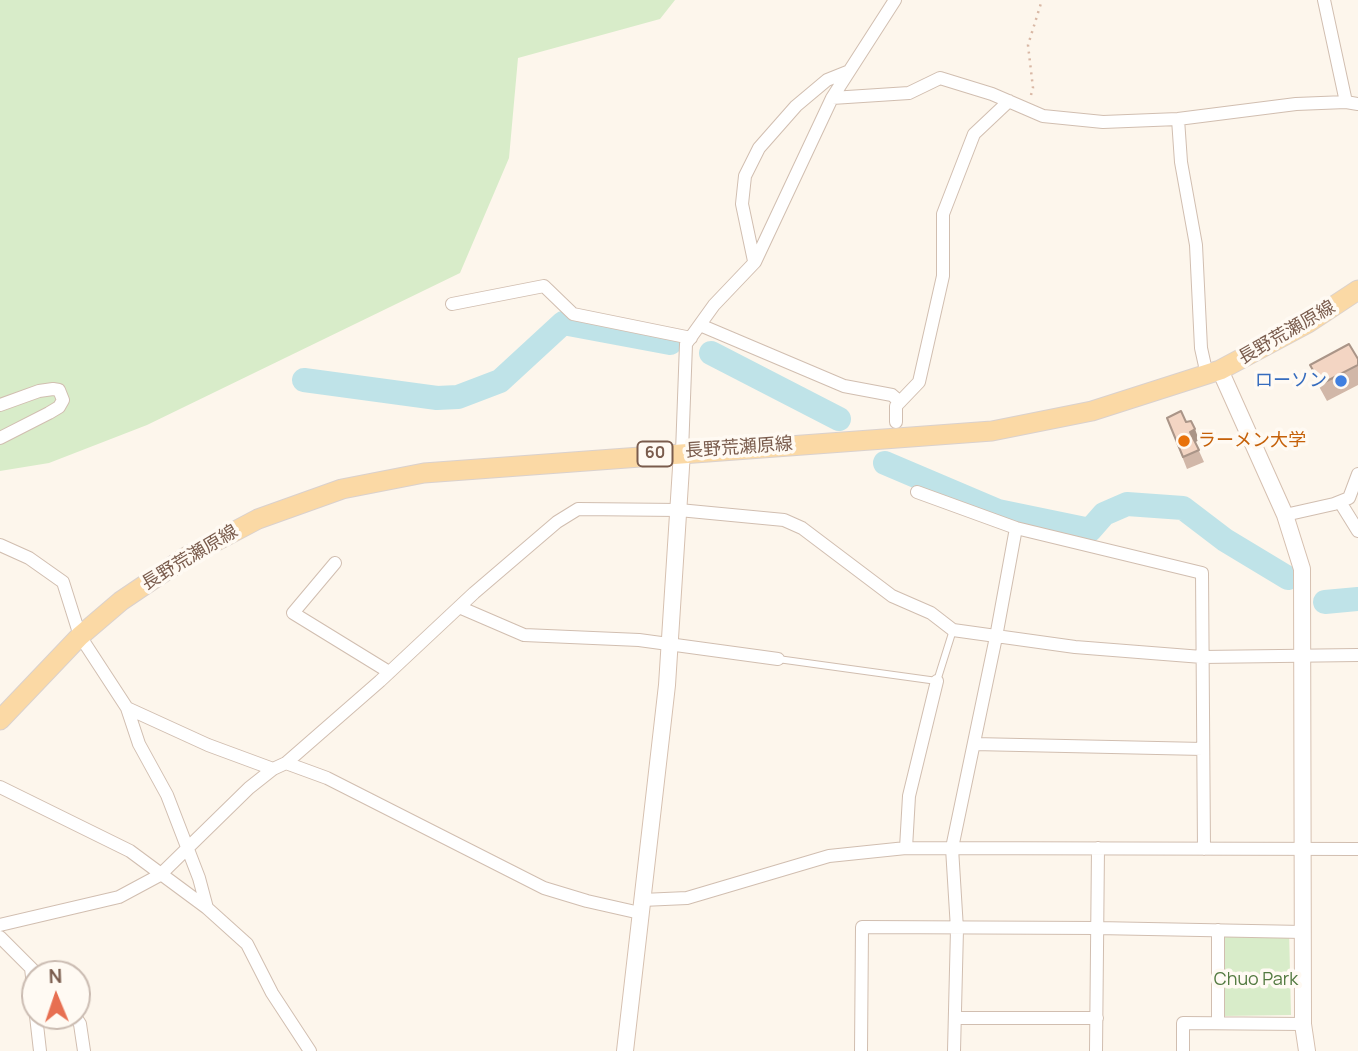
<!DOCTYPE html>
<html>
<head>
<meta charset="utf-8">
<style>
  body { margin:0 }
  #map { position:relative; width:1358px; height:1051px; overflow:hidden; background:#fdf6ec; font-family:Manrope,sans-serif }
  canvas { display:block }
  .north { position:absolute; left:21px; top:960px; width:70px; height:70px; box-sizing:border-box; background:#fffaf3; border:2px solid #cabbb1; border-radius:50%; rotate:358deg; font-size:19px; font-weight:700; line-height:28px; text-align:center; color:#7a5c4d }
  .north::after { content:''; display:block; margin:auto; width:24px; height:32px; background:#e76f51; clip-path:polygon(50% 0,100% 100%,50% 72%,0 100%) }
</style>
</head>
<body>
<div id="map">
<canvas width="1358" height="1051"></canvas>
<div class="north">N</div>
</div>
<script>
const g = document.querySelector('canvas').getContext('2d');
g.lineJoin = 'round';
function paint(path, color) { g.fillStyle = color; g.fill(path, 'evenodd'); }
const shape = rows => new Path2D(rows.map(r => 'M' + r).join(''));
function strokePath(path, color, width, dash) { g.strokeStyle = color; g.lineWidth = width; g.lineCap = dash ? 'butt' : 'round'; g.setLineDash(dash || []); g.stroke(path); }
function write(font, color, halo, rows, align = 'center') {
  g.font = font + ' Manrope,"Noto Sans JP",sans-serif'; g.lineWidth = 7; g.setLineDash([]); g.textBaseline = 'middle'; g.strokeStyle = halo; g.fillStyle = color; for (const [text, x, y, turn = 0] of rows) {
    g.save(); g.translate(x, y); g.rotate((+turn || 0) * Math.PI / 180); g.textAlign = isNaN(turn) ? turn : align; if (halo) g.strokeText(text, 0, 0); g.fillText(text, 0, 0); g.restore();
  }
}
const green = shape([
  [0,0,675,0,660,19,518,58,509,158,460,273,147,425,49,463,0,471],
  [1289,929,1291,1015,1222,1016,1221,935]
]);
const river = shape([
  [711,353,839,419],
  [304,380,437,398,458,397,500,381,563,323,670,343],
  [885,463,998,511,1090,530,1104,514,1127,504,1183,508,1225,540,1288,578],
  [1325,602,1358,599]
]);
const path = shape([
  [1031,95,1033,88,1028,45,1042,0]
]);
const lane = shape([
  [778,659,937,681,953,630]
]);
const street = shape([
  [1324,0,1346,102],
  [832,98,909,93,940,78,992,94,1043,116,1103,122,1178,119,1296,104,1346,102,1358,104],
  [1178,119,1181,162,1196,245,1201,348,1207,375],
  [754,261,742,204,745,176,759,148,796,106,827,80,847,72],
  [452,304,544,286,573,314,691,338],
  [700,325,844,386,892,395,900,402],
  [0,405,39,391,53,389,59,390,63,400,59,407,49,413,0,438],
  [896,422,896,406,919,382,943,276,943,214,974,134,1009,101],
  [682,452,686,344,714,305,755,262,832,98,895,0],
  [917,492,1016,528,1202,573,1204,849],
  [1340,502,1358,531],
  [1285,515,1334,504,1349,498,1358,474],
  [0,545,29,558,63,582,80,636,127,708,139,744,167,795,199,878,207,908],
  [335,563,293,613,389,672],
  [459,607,524,635,639,640,778,659],
  [127,708,208,745,273,769],
  [974,744,1203,749],
  [286,763,327,778,544,888,587,901,640,913],
  [0,787,130,851,207,908,247,944,272,993,310,1051],
  [906,848,909,796,937,681],
  [642,900,687,898,829,856,906,848,1358,849],
  [0,925,119,897,160,875,249,788,273,769,286,763,380,681,474,593,557,522,578,509,679,510,784,520,802,528,892,596,931,613,953,630,1075,647,1202,657,1358,655],
  [1218,930,1218,1023],
  [0,937,37,974],
  [31,968,35,1003],
  [36,1016,40,1051],
  [75,1016,80,1024,84,1051],
  [955,1018,1097,1018],
  [861,1051,862,927,1097,928,1303,932],
  [954,1051,957,929,952,848,996,637,1016,528],
  [1096,1051,1098,848],
  [1183,1051,1183,1023,1303,1024]
]);
const secondary = shape([
  [1220,370,1285,515,1302,569,1303,1024,1307,1051],
  [625,1051,667,685,682,452]
]);
const primary = shape([
  [0,720,80,636,121,601,186,557,258,519,342,489,424,473,992,431,1092,411,1220,370,1308,323,1358,290]
]);
const wall = shape([
  [1358,359,1358,385,1327,401,1316,381,1310,365],
  [1167,418,1186,422,1199,440,1195,442,1204,462,1187,469]
]);
const shadedWall = shape([
  [1195,429,1199,440,1194,443,1190,432]
]);
const building = shape([
  [1349,344,1358,359,1358,365,1321,384,1310,365,1349,344],
  [1181,411,1186,422,1191,421,1195,429,1190,432,1199,450,1183,457,1167,418,1181,411]
]);
const markers = [
  [1341,381,7,"#3f7fe0"],
  [1184,441,7,"#e8710a"]
];
const shields = [
  [655,454,35]
];
const shieldNames = [
  ["60",655,454]
];
const streetNames = [
  ["長野荒瀬原線",1287,333,-30],
  ["長野荒瀬原線",739,448,-4],
  ["長野荒瀬原線",190,558,-31]
];
const shopNames = [
  ["ローソン",1327,381]
];
const foodNames = [
  ["ラーメン大学",1198,441]
];
const parkNames = [
  ["Chuo Park",1256,980]
];
paint(green, '#d8ecc9');
strokePath(river, '#bfe3e8', 24);
strokePath(lane, '#d1beb0', 8);
strokePath(street, '#d1beb0', 14);
strokePath(secondary, '#d6c0b0', 18);
strokePath(primary, '#dad1cd', 21);
strokePath(path, '#d9b8a5', 2.5, [2, 5]);
strokePath(lane, '#fff', 6);
strokePath(street, '#fff', 12);
strokePath(secondary, '#fff', 16);
strokePath(primary, '#fbd9a5', 19);
paint(wall, '#d1b7a8');
paint(shadedWall, '#aa9588');
paint(building, '#f3d5c3');
strokePath(building, '#aa9588', 2);
for (const [x, y, r, color] of markers) { const dot = new Path2D(); dot.arc(x, y, r, 0, 2 * Math.PI); g.fillStyle = color; g.fill(dot); strokePath(dot, '#fffaf3', 2.5); }
for (const [x, y, w] of shields) { const box = new Path2D(); box.roundRect(x - w / 2, y - 12.5, w, 25, 5); g.fillStyle = '#fffaf3'; g.fill(box); strokePath(box, '#7a5c4d', 2); }
write('bold 16px', '#7a5c4d', null, shieldNames);
write('18px', '#7a5c4d', '#fffaf3', streetNames);
write('18px', '#366cbe', '#fffaf3', shopNames, 'right');
write('18px', '#c56008', '#fffaf3', foodNames, 'left');
write('18px', '#537a41', '#fffaf3', parkNames);
</script>
</body>
</html>
